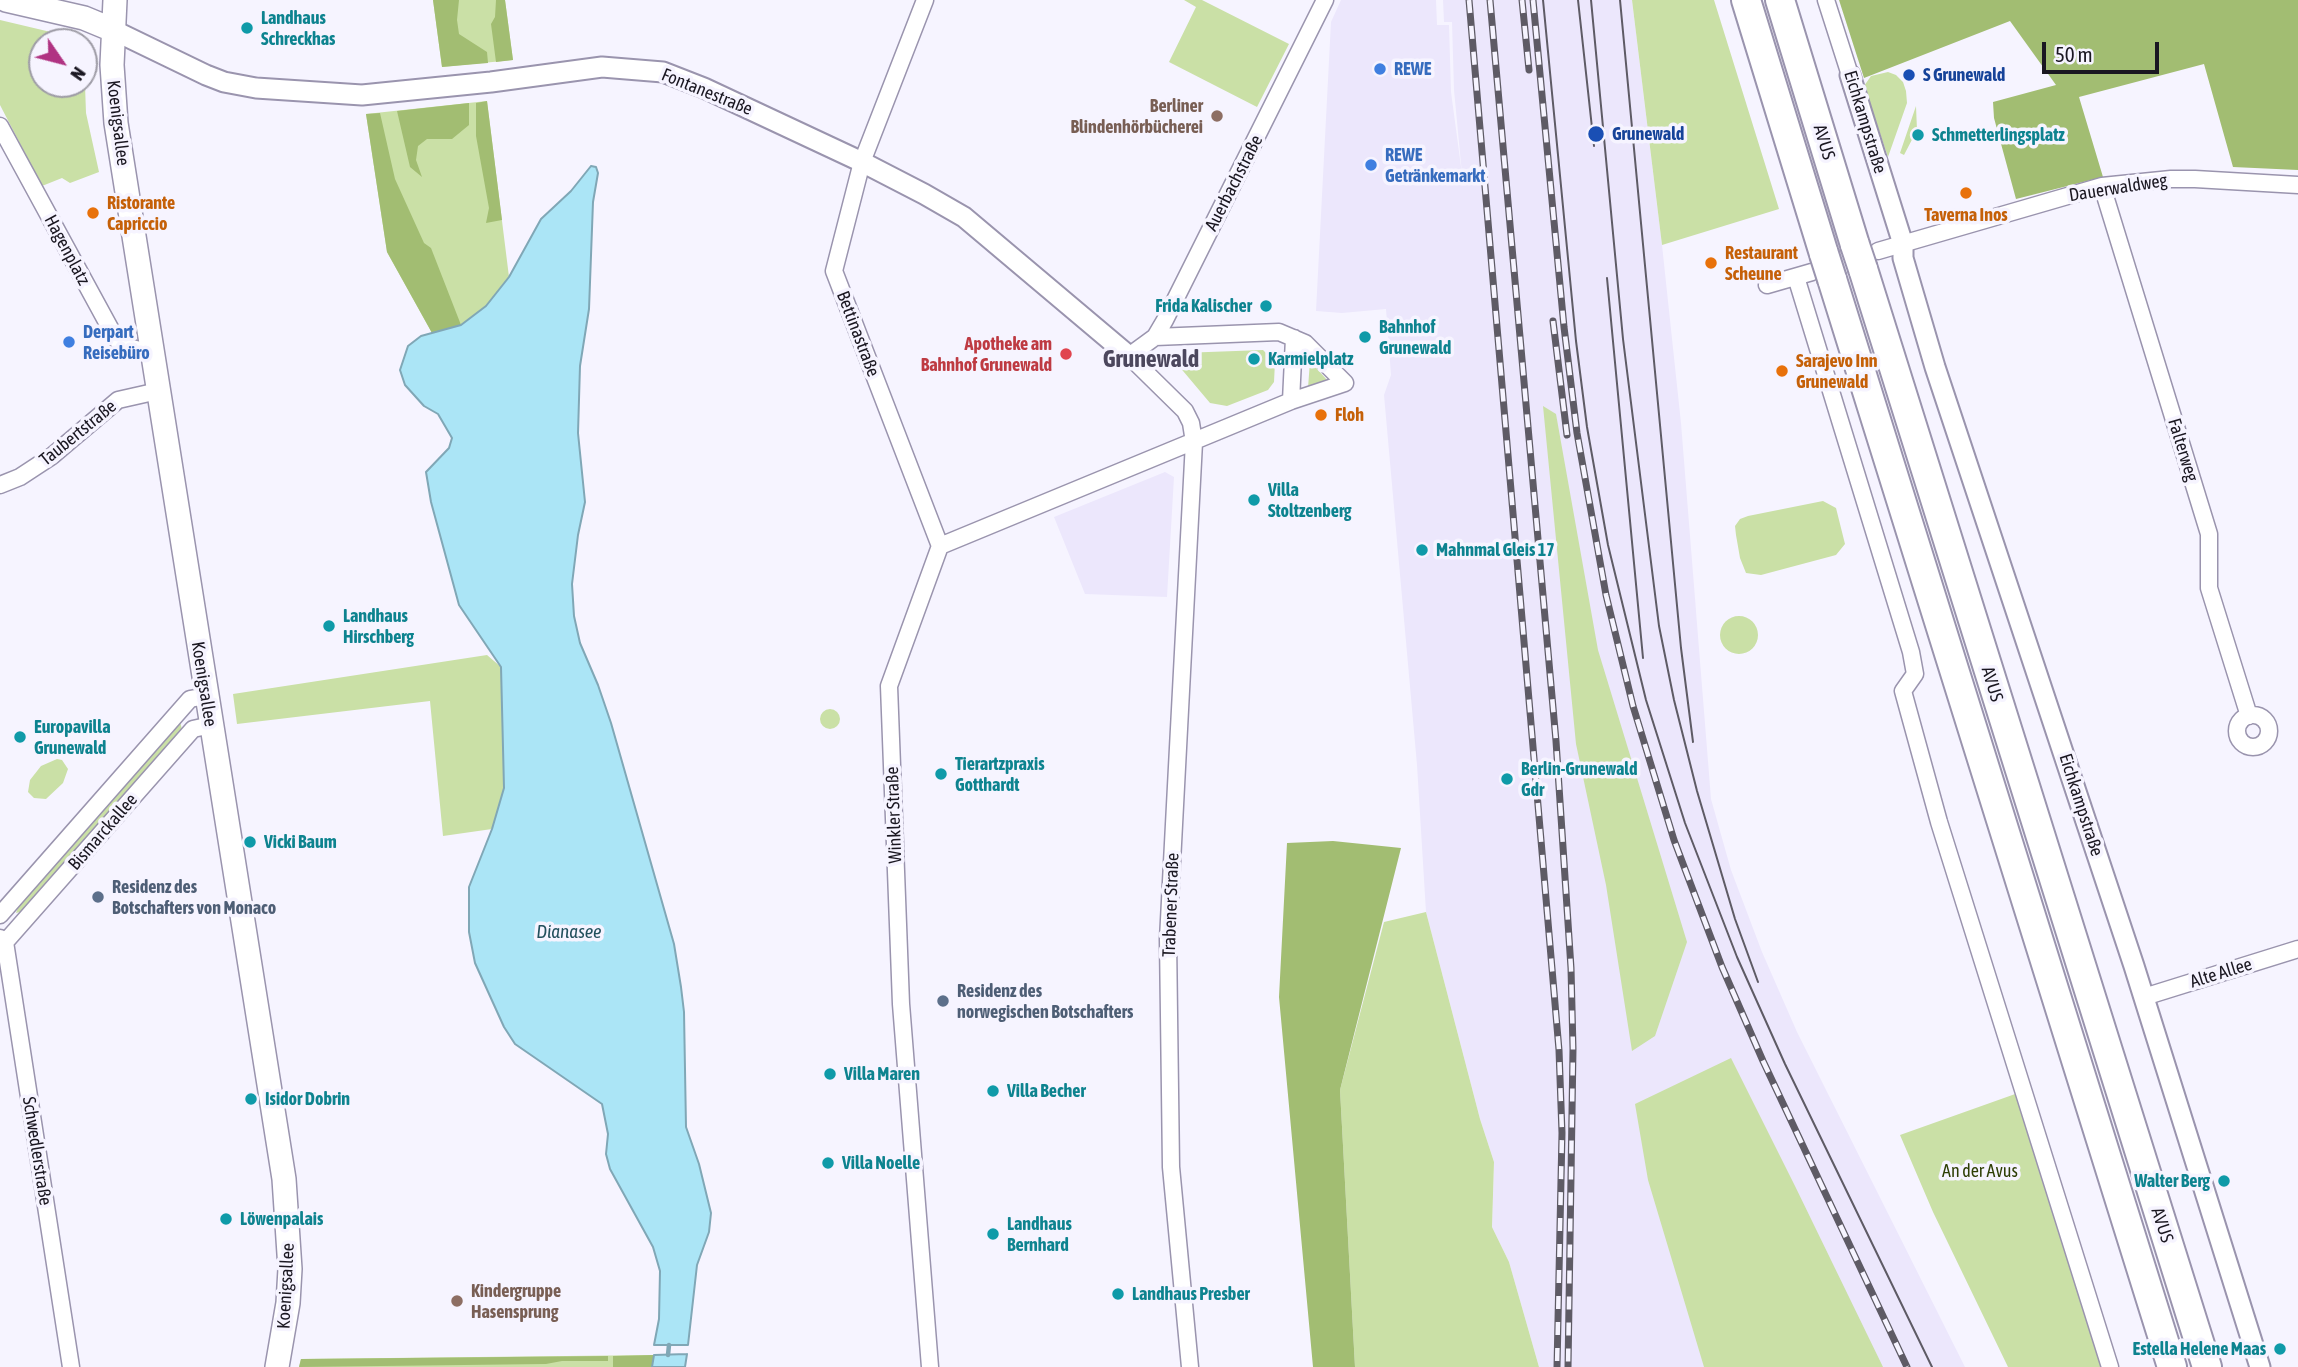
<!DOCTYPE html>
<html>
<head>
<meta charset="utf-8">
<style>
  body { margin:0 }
  #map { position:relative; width:2298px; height:1367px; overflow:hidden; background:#f6f4ff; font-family:"Asap Condensed",sans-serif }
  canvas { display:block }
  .north { position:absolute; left:28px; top:28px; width:70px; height:70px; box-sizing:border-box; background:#f6f4ff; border:2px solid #9e9ca6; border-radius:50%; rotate:125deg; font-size:19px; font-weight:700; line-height:28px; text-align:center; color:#1a1721 }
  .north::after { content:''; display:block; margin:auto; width:24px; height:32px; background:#b03382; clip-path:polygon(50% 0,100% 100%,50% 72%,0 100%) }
  .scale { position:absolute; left:2042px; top:42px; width:117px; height:32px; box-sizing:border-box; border:4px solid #1a1721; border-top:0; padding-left:9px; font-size:21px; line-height:24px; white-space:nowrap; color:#1a1721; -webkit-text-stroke:5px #f6f4ff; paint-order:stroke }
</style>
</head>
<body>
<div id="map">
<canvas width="2298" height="1367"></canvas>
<div class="north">N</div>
<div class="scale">50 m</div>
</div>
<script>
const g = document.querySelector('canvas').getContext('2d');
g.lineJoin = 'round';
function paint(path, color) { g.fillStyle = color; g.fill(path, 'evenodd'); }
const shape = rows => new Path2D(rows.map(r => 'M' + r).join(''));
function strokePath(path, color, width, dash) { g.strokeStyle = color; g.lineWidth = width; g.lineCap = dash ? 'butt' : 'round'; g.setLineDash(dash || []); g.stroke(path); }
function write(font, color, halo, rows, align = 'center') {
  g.font = font + ' "Asap Condensed",sans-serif'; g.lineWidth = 7; g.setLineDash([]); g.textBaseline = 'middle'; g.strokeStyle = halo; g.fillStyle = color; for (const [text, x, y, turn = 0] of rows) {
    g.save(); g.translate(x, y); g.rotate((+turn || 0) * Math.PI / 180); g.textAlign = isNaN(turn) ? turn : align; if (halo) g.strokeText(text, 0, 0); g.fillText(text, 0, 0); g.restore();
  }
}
const built = shape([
  [1341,0,1436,0,1437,25,1449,25,1451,92,1462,174,1454,90,1452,22,1444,22,1443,0,1632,0,1662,245,1681,423,1711,799,1731,870,1762,952,1797,1032,1965,1367,1539,1367,1509,1262,1492,1227,1494,1162,1480,1119,1426,912,1417,765,1384,395,1391,375,1386,309,1342,313,1316,311,1331,22],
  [1165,472,1174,477,1167,597,1085,594,1054,517]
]);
const green = shape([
  [433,0,505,0,513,60,442,67],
  [1184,0,1202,0,1289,44,1257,107,1169,62,1196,7],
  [1632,0,1714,0,1779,209,1662,245],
  [0,20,76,38,81,42,42,42,42,84,84,84,84,57,86,113,99,172,70,183,62,178,42,186,0,105],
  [1888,72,1896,75,1903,82,1906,91,1907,103,1888,157,1864,86,1871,76],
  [487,101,509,277,486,306,473,317,461,325,432,333,387,252,366,114],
  [1916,106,1917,130,1904,155,1900,153],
  [1263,350,1275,362,1274,382,1268,390,1227,406,1210,403,1178,365,1181,353],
  [1310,361,1327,380,1308,388],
  [1543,406,1556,414,1598,650,1687,942,1655,1036,1632,1051,1606,885,1576,744],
  [1823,501,1836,508,1845,544,1836,555,1761,575,1746,573,1740,558,1736,535,1735,526,1740,519,1748,516],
  '1720 635a19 19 0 1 1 38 0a19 19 0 1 1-38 0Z',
  [487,655,501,667,504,788,492,829,443,836,430,701,237,724,233,694],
  '820 719a10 10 0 1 1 20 0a10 10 0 1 1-20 0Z',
  [180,721,182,730,20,912,16,913,20,902],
  [57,759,62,760,68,769,63,783,46,799,34,798,28,792,30,780,41,766],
  [1426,912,1480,1119,1494,1162,1492,1227,1509,1262,1539,1367,1355,1367,1340,1090,1384,922],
  [1731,1058,1795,1186,1883,1367,1704,1367,1648,1180,1635,1104],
  [2018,1093,2104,1367,2008,1367,1933,1212,1900,1135],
  [654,1355,652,1367,299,1367,301,1359]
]);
const forest = shape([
  [433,0,459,0,457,20,459,34,487,52,488,63,442,67],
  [496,0,505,0,513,60,496,62,491,24,495,17],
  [1839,0,2298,0,2298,170,2233,167,2204,64,2079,97,2103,177,2016,199,1994,118,1993,102,2056,85,2010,21,1864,78],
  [487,101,502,220,486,223,489,208,476,136,476,103],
  [469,103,469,125,452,139,427,139,418,146,416,160,422,177,410,167,397,111],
  [380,113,395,179,424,243,431,248,461,325,444,331,432,333,387,252,366,114],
  [1333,841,1401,848,1340,1090,1355,1367,1313,1367,1279,997,1287,843],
  [654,1355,652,1367,613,1367,613,1356],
  [608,1356,608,1361,562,1361,546,1364,299,1367,301,1359]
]);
const water = shape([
  [591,166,596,167,598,173,593,202,589,309,580,366,578,433,585,502,578,535,572,584,574,616,580,643,598,685,611,723,674,944,681,987,684,1012,686,1127,699,1164,711,1213,709,1232,697,1265,688,1345,654,1345,659,1319,660,1271,653,1247,610,1169,606,1154,608,1134,602,1104,515,1044,504,1027,475,963,469,932,469,887,492,829,504,788,501,667,459,605,431,502,426,472,449,448,452,438,438,414,424,406,405,385,400,370,408,346,421,336,461,325,486,306,509,277,541,219,571,191,591,166],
  [687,1354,685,1367,652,1367,654,1355,687,1354]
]);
const stream = shape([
  [668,1355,669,1345]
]);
const minor = shape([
  [925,0,862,162,834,271,940,546],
  [1826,0,1850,75],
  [0,126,116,339,128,347,152,353],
  [2102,186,2209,534,2209,588,2249,716],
  [1878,251,2102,186,2171,179,2195,179,2298,185],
  [1796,277,1911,652,1915,674,1903,691,1939,822,2110,1367],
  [1767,285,1812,272],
  [1291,401,1294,338],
  [0,485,20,477,52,456,118,400,158,391],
  '2237 731a16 16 0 1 1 32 0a16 16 0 1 1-32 0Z',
  [0,915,190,699,206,696],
  [0,938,5,942,71,1367],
  [0,948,193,729,211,725],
  [2144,997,2298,949],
  [930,1367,901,1004,889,686,940,546,1291,401,1345,383,1305,343,1279,332,1155,337],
  [1190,1367,1171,1167,1168,939,1194,442,1191,423,1185,411,1129,356,1155,337,1165,320,1325,0]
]);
const tertiary = shape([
  [113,30,206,75,224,82,256,88,362,95,491,82,602,67,663,72,704,88,862,162,924,194,964,217,1129,356],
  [1850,75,1903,244,1903,258,1935,367,2134,966,2260,1367]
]);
const secondary = shape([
  [6,0,84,18,113,30],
  [115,0,112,65,116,123,284,1179,290,1269,288,1303,277,1367]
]);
const motorway = shape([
  [1746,0,1824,254],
  [1780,0,1855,245],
  [1863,269,2207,1367],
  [1832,279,2172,1367]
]);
const tram = shape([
  [1543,0,1576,341,1587,427,1608,545,1646,700,1685,823,1737,957,1785,1064,1932,1367],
  [1578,0,1594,146],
  [1591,0,1623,339,1659,626,1674,700,1697,791,1735,919,1758,982],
  [1620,0,1681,648,1693,742],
  [1607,278,1643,658]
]);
const rail = shape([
  [1469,0,1559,1050,1562,1133,1557,1367],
  [1490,0,1556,741,1571,968,1573,1049,1568,1367],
  [1522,0,1529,70],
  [1533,0,1564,327,1577,433,1606,595,1633,706,1674,840,1722,967,1763,1061,1907,1367],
  [1553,321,1567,435]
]);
const motorwayBridge = shape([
  [1855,245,1863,269],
  [1824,254,1832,279]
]);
const markers = [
  [247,28,7,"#0f9aa8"],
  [1380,69,7,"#3f7fe0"],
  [1909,75,7,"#1a4fb4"],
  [1217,116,7,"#8d6e63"],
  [1596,134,9,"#1a4fb4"],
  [1918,135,7,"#0f9aa8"],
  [1371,165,7,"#3f7fe0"],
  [1966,193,7,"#e8710a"],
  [93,213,7,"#e8710a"],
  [1711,263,7,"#e8710a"],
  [1266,306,7,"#0f9aa8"],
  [1365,337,7,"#0f9aa8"],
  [69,342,7,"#3f7fe0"],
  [1066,354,7,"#e0444e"],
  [1254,359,7,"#0f9aa8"],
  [1782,371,7,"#e8710a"],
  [1321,415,7,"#e8710a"],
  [1254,500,7,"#0f9aa8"],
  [1422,550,7,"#0f9aa8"],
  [329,626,7,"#0f9aa8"],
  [20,737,7,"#0f9aa8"],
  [941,774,7,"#0f9aa8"],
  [1507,779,7,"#0f9aa8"],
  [250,842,7,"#0f9aa8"],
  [98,897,7,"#5c6f8a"],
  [943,1001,7,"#5c6f8a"],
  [830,1074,7,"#0f9aa8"],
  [993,1091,7,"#0f9aa8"],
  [251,1099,7,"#0f9aa8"],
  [828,1163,7,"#0f9aa8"],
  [2224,1181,7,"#0f9aa8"],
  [226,1219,7,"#0f9aa8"],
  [993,1234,7,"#0f9aa8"],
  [1118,1294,7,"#0f9aa8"],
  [457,1301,7,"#8d6e63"],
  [2280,1349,7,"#0f9aa8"]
];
const cultureNames = [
  ["Landhaus",261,18],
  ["Schreckhas",261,39],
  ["Schmetterlingsplatz",1932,135],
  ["Frida Kalischer",1252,306,"right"],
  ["Bahnhof",1379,327],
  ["Grunewald",1379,348],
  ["Karmielplatz",1268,359],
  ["Villa",1268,490],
  ["Stoltzenberg",1268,511],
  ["Mahnmal Gleis 17",1436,550],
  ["Landhaus",343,616],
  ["Hirschberg",343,637],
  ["Europavilla",34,727],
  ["Grunewald",34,748],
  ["Tierartzpraxis",955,764],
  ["Gotthardt",955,785],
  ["Berlin-Grunewald",1521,769],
  ["Gdr",1521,790],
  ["Vicki Baum",264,842],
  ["Villa Maren",844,1074],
  ["Villa Becher",1007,1091],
  ["Isidor Dobrin",265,1099],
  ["Villa Noelle",842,1163],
  ["Walter Berg",2210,1181,"right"],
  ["Löwenpalais",240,1219],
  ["Landhaus",1007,1224],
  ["Bernhard",1007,1245],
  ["Landhaus Presber",1132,1294],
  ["Estella Helene Maas",2266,1349,"right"]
];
const shopNames = [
  ["REWE",1394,69],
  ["REWE",1385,155],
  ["Getränkemarkt",1385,176],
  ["Derpart",83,332],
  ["Reisebüro",83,353]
];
const transitNames = [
  ["S Grunewald",1923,75],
  ["Grunewald",1612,134]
];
const streetNames = [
  ["Fontanestraße",707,92,22],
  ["Eichkampstraße",1865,122,73],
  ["Koenigsallee",118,123,83],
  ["AVUS",1824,142,73],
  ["Auerbachstraße",1234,183,-63],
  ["Dauerwaldweg",2118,188,-9],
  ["Hagenplatz",67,250,62],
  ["Bettinastraße",858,334,69],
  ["Taubertstraße",78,433,-39],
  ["Falterweg",2183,450,73],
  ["Koenigsallee",204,684,81],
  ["AVUS",1992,684,73],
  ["Eichkampstraße",2081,805,72],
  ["Winkler Straße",894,815,-92],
  ["Bismarckallee",103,832,-49],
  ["Trabener Straße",1171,905,-88],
  ["Alte Allee",2221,973,-17],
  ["Schwedlerstraße",37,1151,81],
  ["AVUS",2162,1225,72],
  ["Koenigsallee",286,1286,-87]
];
const educationNames = [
  ["Berliner",1203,106],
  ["Blindenhörbücherei",1203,127],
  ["Kindergruppe",471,1291,"left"],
  ["Hasensprung",471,1312,"left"]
];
const foodNames = [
  ["Ristorante",107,203],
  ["Capriccio",107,224],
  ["Taverna Inos",1966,215,"center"],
  ["Restaurant",1725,253],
  ["Scheune",1725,274],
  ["Sarajevo Inn",1796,361],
  ["Grunewald",1796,382],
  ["Floh",1335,415]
];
const healthNames = [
  ["Apotheke am",1052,344],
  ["Bahnhof Grunewald",1052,365]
];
const serviceNames = [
  ["Residenz des",112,887],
  ["Botschafters von Monaco",112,908],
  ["Residenz des",957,991],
  ["norwegischen Botschafters",957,1012]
];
const parkNames = [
  ["An der Avus",1980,1171]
];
const waterNames = [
  ["Dianasee",569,932]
];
const districtNames = [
  ["Grunewald",1151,359]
];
paint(built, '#ece7fc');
paint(green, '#cae0a6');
paint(forest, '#a2bd72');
paint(water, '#abe5f6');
strokePath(water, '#80a7b6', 2);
strokePath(stream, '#80a7b6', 4.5);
strokePath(minor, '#9a94ae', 19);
strokePath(tertiary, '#9a94ae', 23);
strokePath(secondary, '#9a94ae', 26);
strokePath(motorway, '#9a94ae', 32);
strokePath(minor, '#fff', 16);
strokePath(tertiary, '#fff', 19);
strokePath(secondary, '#fff', 23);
strokePath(motorway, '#fff', 28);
strokePath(tram, '#5e5b65', 2);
strokePath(rail, '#5e5b65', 7);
strokePath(rail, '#f6f4ff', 4.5, [13]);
strokePath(motorwayBridge, '#9a94ae', 32, []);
strokePath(motorwayBridge, '#fff', 28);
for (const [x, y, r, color] of markers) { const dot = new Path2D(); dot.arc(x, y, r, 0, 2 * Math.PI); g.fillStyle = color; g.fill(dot); strokePath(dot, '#f6f4ff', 2.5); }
write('bold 18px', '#0d838f', '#f6f4ff', cultureNames, 'left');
write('bold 18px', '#366cbe', '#f6f4ff', shopNames, 'left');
write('bold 18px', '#164399', '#f6f4ff', transitNames, 'left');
write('18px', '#1a1721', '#f6f4ff', streetNames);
write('bold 18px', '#785e54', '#f6f4ff', educationNames, 'right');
write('bold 18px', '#c56008', '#f6f4ff', foodNames, 'left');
write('bold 18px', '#be3a42', '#f6f4ff', healthNames, 'right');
write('bold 18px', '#4e5e75', '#f6f4ff', serviceNames, 'left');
write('18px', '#2e3f05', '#f6f4ff', parkNames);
write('italic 19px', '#22505d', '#f6f4ff', waterNames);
write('bold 24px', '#4c475d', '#f6f4ff', districtNames);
</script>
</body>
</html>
